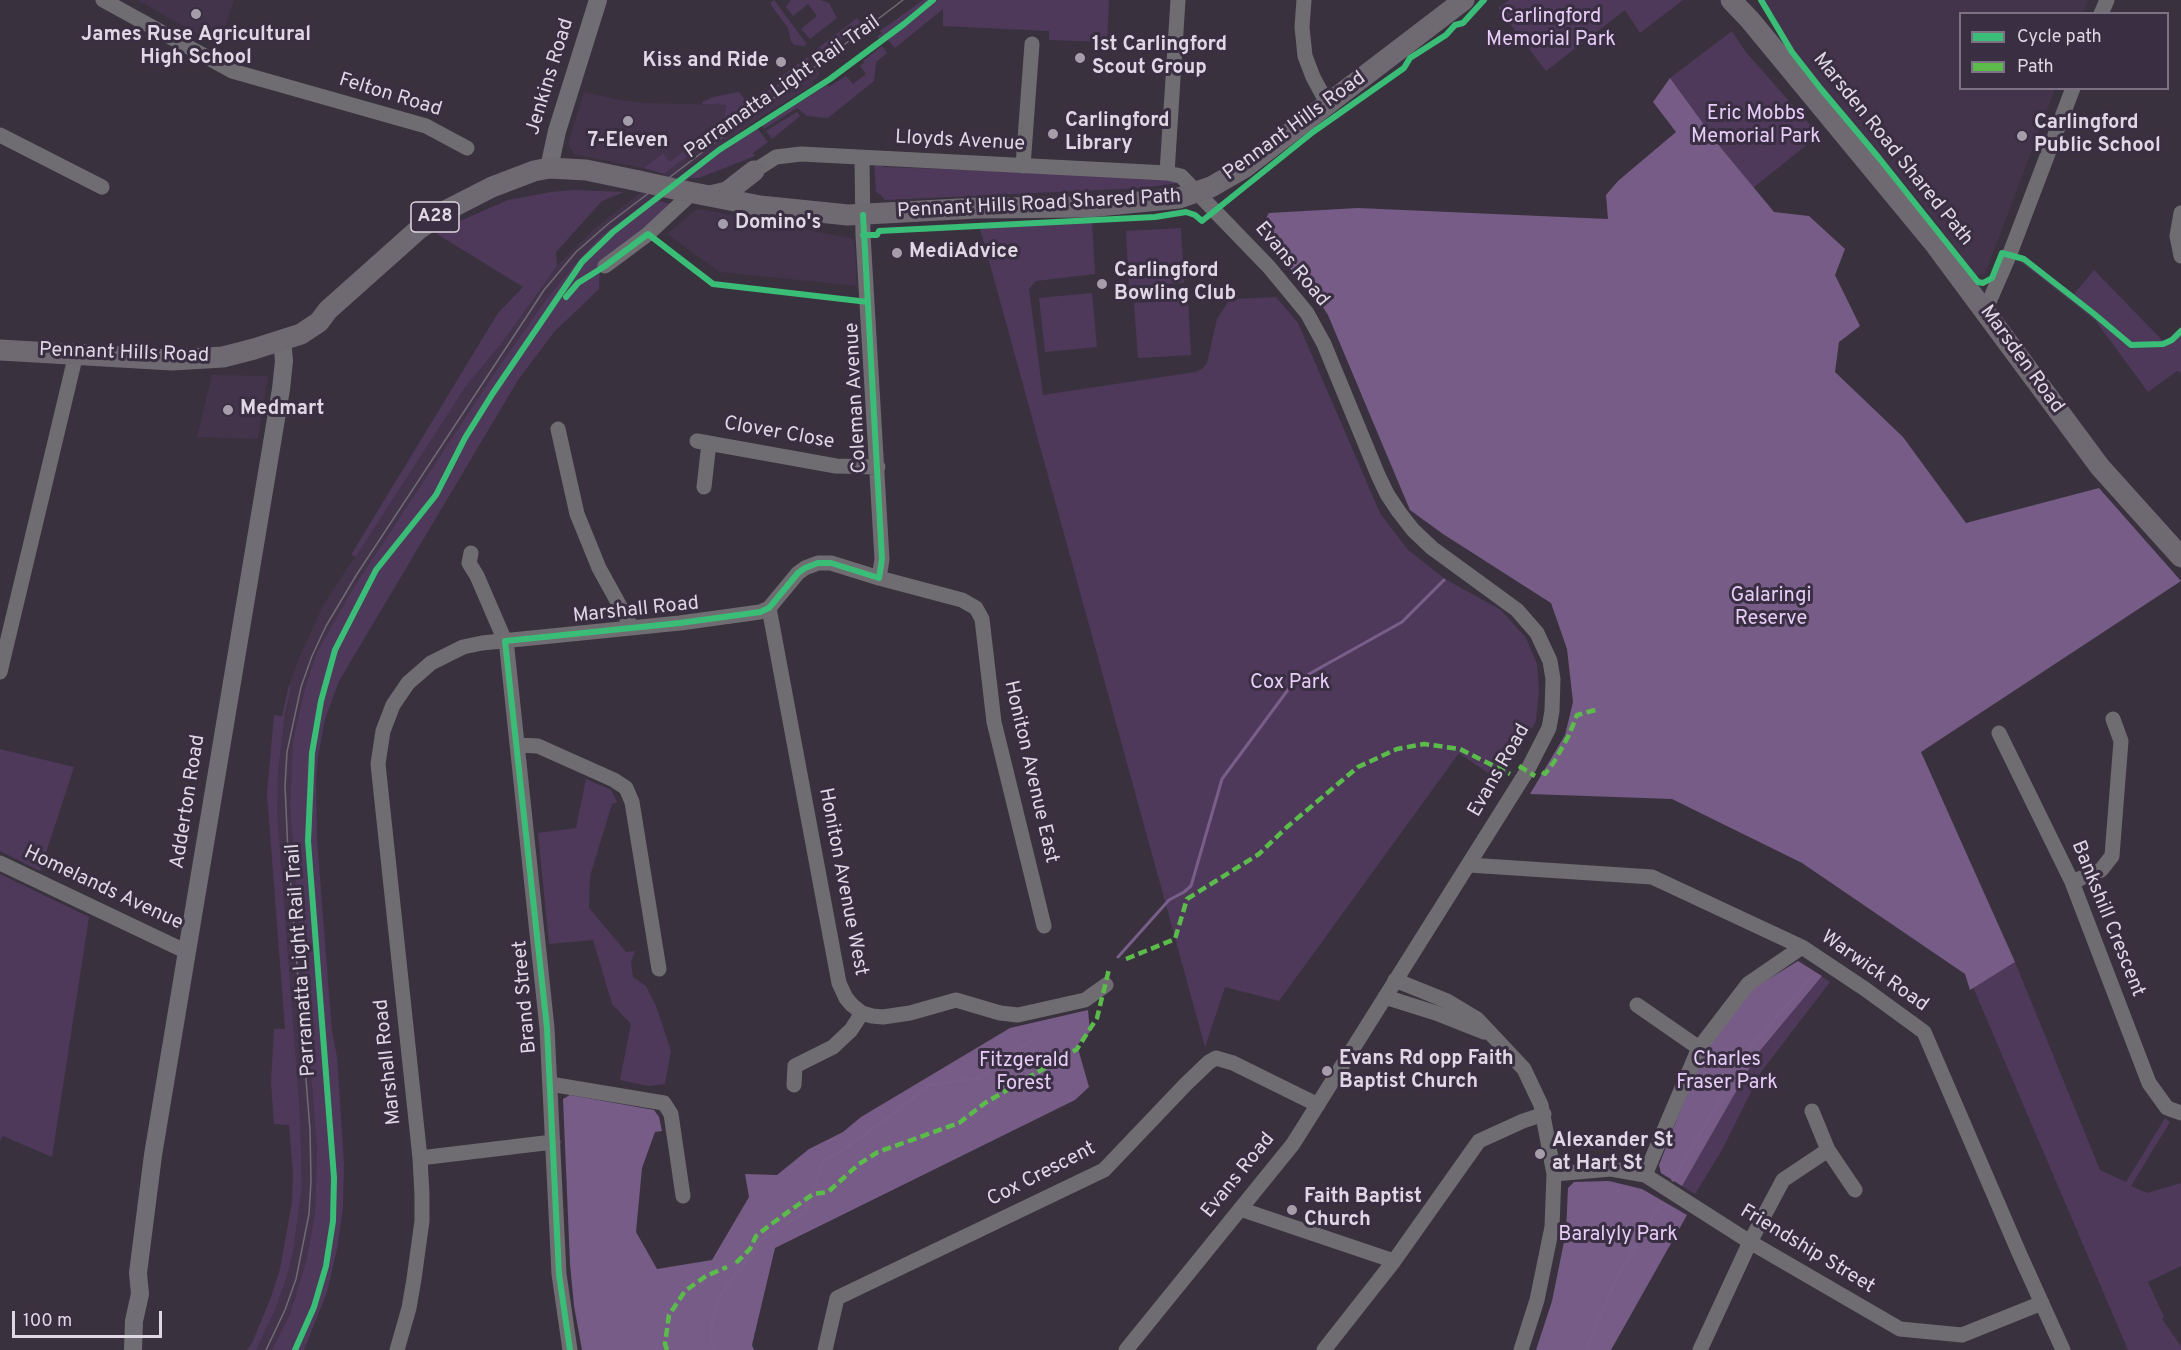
<!DOCTYPE html>
<html>
<head>
<meta charset="utf-8">
<style>
  body { margin:0 }
  #map { position:relative; width:2181px; height:1350px; overflow:hidden; background:#39323e; font-family:Overpass,sans-serif }
  canvas { display:block }
  .legend { position:absolute; left:1959px; top:12px; width:210px; height:78px; box-sizing:border-box; background:#3a2e42; border:2px solid #7c7283; margin:0; padding:8px 10px; list-style:none; font-size:18px; color:#dfd8e4 }
  .legend li { display:flex; align-items:center; gap:12px; height:30px }
  .legend b { width:30px; border:2px solid #7c7283 }
  .scale { position:absolute; left:12px; top:1311px; width:150px; height:27px; box-sizing:border-box; border:3px solid #dfd8e4; border-top:0; padding-left:8px; font-size:18px; line-height:21px; white-space:nowrap; color:#dfd8e4; -webkit-text-stroke:4px #3a2e42; paint-order:stroke }
</style>
</head>
<body>
<div id="map">
<canvas width="2181" height="1350"></canvas>
<ul class="legend">
<li><b style="height:8px;background:#3abd76"></b>Cycle path</li>
<li><b style="height:8px;background:#5cbc4b"></b>Path</li>
</ul>
<div class="scale">100 m</div>
</div>
<script>
const g = document.querySelector('canvas').getContext('2d');
g.lineJoin = 'round';
function paint(path, color) { g.fillStyle = color; g.fill(path, 'evenodd'); }
const shape = rows => new Path2D(rows.map(r => 'M' + r).join(''));
function strokePath(path, color, width, dash) { g.strokeStyle = color; g.lineWidth = width; g.lineCap = dash ? 'butt' : 'round'; g.setLineDash(dash || []); g.stroke(path); }
function write(font, color, halo, rows, align = 'center') {
  g.font = font + ' Overpass,sans-serif'; g.lineWidth = 6; g.setLineDash([]); g.textBaseline = 'middle'; g.strokeStyle = halo; g.fillStyle = color; for (const [text, x, y, turn = 0] of rows) {
    g.save(); g.translate(x, y); g.rotate((+turn || 0) * Math.PI / 180); g.textAlign = isNaN(turn) ? turn : align; if (halo) g.strokeText(text, 0, 0); g.fillText(text, 0, 0); g.restore();
  }
}
const built = shape([
  [137,0,234,0,224,31,216,44],
  [1762,0,2088,0,2083,13,1960,14,1960,88,2055,89,1985,274,1976,275,1918,199,1790,47,1791,46,1782,36,1776,18],
  [812,64,820,73,817,78,812,82,813,85,758,119,696,162,600,237,582,256,545,301,498,368,354,587,317,652,305,688,293,741,290,806,317,1149,315,1214,306,1262,290,1314,272,1350,256,1350,275,1310,287,1276,293,1252,302,1187,300,1115,279,858,276,794,281,744,291,688,289,685,300,656,324,604,466,386,501,344,557,266,593,230,664,174,803,68],
  [584,92,620,100,647,103,726,105,724,119,670,162,663,153,644,168,574,154,568,144],
  [700,209,854,239,857,286,720,272,667,234,696,210],
  [212,375,268,376,258,439,197,437]
]);
const green = shape([
  [774,0,806,43,805,46,794,45,791,41,788,28,771,5,771,2],
  [791,0,820,0,829,3,837,18,810,39,801,29,817,16,808,4,793,16,786,7],
  [923,0,1109,0,1107,42,1049,40,1049,31,943,26,943,9,895,48,884,36,879,39,877,36,882,33,880,31],
  [1509,0,1683,0,1640,33,1625,10,1546,71,1498,8],
  [857,18,862,24,818,58,813,52],
  [1732,31,1745,51,1819,135,1753,188,1721,148,1670,78],
  [882,46,887,53,876,62,874,81,828,118,807,116,771,145,807,116,797,108,764,129,761,125,827,85,829,87,846,76,853,84,866,74,860,66,864,63,863,61],
  [807,57,812,64,803,68,664,174,644,168,663,153,670,162,724,119,726,105,703,104,702,102,713,97,739,92,749,104,779,83,777,80],
  [797,112,800,116,772,139,766,131],
  [757,128,768,142,753,153,755,156,699,178,690,178,659,201,671,204,657,218,600,260,599,289,554,332,518,380,339,681,325,719,318,757,316,783,317,840,332,1032,337,1057,344,1164,343,1207,337,1249,327,1292,304,1350,272,1350,290,1314,306,1262,315,1214,317,1149,290,807,293,741,305,688,317,652,354,587,498,368,545,301,582,256,600,237,720,145,724,151],
  [874,162,884,167,1172,177,1178,183,1142,188,885,200,880,194,876,192],
  [574,190,624,192,602,201,556,252,557,266,501,344,466,386,356,556,351,555,498,313,523,287,437,234,451,225,508,200,551,192],
  [1092,222,1095,274,1036,281,1029,289,1043,395,1195,372,1202,369,1207,363,1217,319,1228,302,1235,299,1276,297,1298,323,1380,513,1407,549,1445,579,1501,610,1526,638,1537,664,1539,690,1536,721,1501,782,1459,753,1279,1001,1225,987,1205,1047,980,228],
  [1181,228,1184,283,1129,286,1126,231],
  [2024,256,2074,294,2094,270,2164,342,2181,327,2181,373,2177,371,2148,392,2095,320,2021,262],
  [1092,293,1097,347,1045,352,1039,298],
  [1188,300,1191,355,1138,358,1134,303],
  [289,685,291,688,285,715,278,771,277,813,300,1115,302,1187,293,1252,287,1276,275,1310,257,1348,256,1350,247,1350,252,1343,271,1297,280,1269,292,1202,293,1174,289,1125,274,1124,271,1082,274,1029,285,1029,267,794,274,715,282,716],
  [0,749,74,767,40,871,0,851],
  [586,779,611,790,617,802,612,804,590,876,589,908,626,952,635,951,631,962,633,977,646,986,656,1006,671,1051,665,1084,649,1086,620,1080,631,1024,612,1004,593,940,549,944,538,833,576,828],
  [0,874,89,917,52,1157,3,1136,0,1141],
  [1798,961,1830,982,1761,1072,1722,1150,1695,1194,1661,1173,1659,1165],
  [2015,962,2100,1170,2126,1182,2165,1118,2170,1122,2131,1186,2147,1193,2181,1183,2181,1266,2148,1282,2164,1317,2162,1319,2181,1346,2181,1350,2128,1350,1973,987]
]);
const forest = shape([
  [1670,78,1721,148,1774,212,1809,216,1845,249,1835,275,1860,326,1839,342,1835,372,1903,437,1966,523,2099,488,2181,581,1921,752,2015,962,1970,990,1965,974,1802,863,1672,799,1530,794,1565,735,1573,702,1567,649,1551,603,1443,534,1410,510,1328,315,1315,295,1292,271,1268,236,1266,218,1269,213,1358,208,1608,219,1606,195,1618,181,1676,132,1653,102],
  [1798,961,1822,976,1758,1053,1682,1186,1661,1173,1659,1165,1702,1055,1752,989],
  [1088,1010,1090,1032,1077,1045,1089,1087,1075,1100,775,1248,752,1345,754,1350,582,1350,574,1306,570,1264,563,1099,570,1095,654,1110,659,1117,662,1131,655,1132,642,1168,636,1232,657,1269,712,1260,749,1197,745,1174,777,1175,809,1149,843,1132,861,1117,1010,1028],
  [1609,1181,1642,1189,1687,1215,1611,1350,1536,1350,1552,1301,1566,1232,1568,1188,1574,1182]
]);
const stream = shape([
  [1118,957,1169,900,1184,892,1191,886,1222,779,1293,683,1402,622,1444,580],
  [1673,1180,1752,1045,1814,974],
  [715,1350,710,1336,714,1313,719,1297,763,1238,805,1213,823,1161,846,1148,896,1112,929,1085,979,1078,1032,1040],
  [1586,1350,1616,1279,1661,1203]
]);
const minor = shape([
  [103,0,232,71,426,126,467,148],
  [1304,0,1302,27,1305,56,1313,77,1328,105],
  [2101,14,2107,0],
  [0,135,102,187],
  [862,158,863,235,882,559,879,578],
  [1023,166,1032,44],
  [754,171,776,157,801,154,1167,173,1181,176,1269,267,1307,313,1324,344,1378,475,1387,494,1399,512,1413,530,1432,548,1517,610,1537,633,1550,661,1553,679,1552,711,1549,728,1527,771,1293,1144,1126,1350],
  [1167,173,1178,0],
  [2181,213,2177,236,2181,256],
  [605,266,648,234,692,193],
  [1985,311,2009,256,2073,88],
  [558,429,577,514,599,568,632,628],
  [697,441,836,466,878,467],
  [704,487,709,443],
  [471,553,469,563,477,576,505,641,507,649,547,1028,559,1274,570,1350],
  [769,608,839,983,846,998,852,1005,862,1013,872,1016,883,1017,910,1013,956,1000,1000,1013,1018,1015,1085,1000,1106,985],
  [0,672,76,354],
  [1999,733,2072,882,2149,1083,2167,1108,2181,1113],
  [517,745,538,746,614,780,626,788,632,802,659,969],
  [0,863,187,952],
  [1469,865,1652,877,1802,947,1865,989,1924,1032,2020,1255,2063,1350],
  [2072,882,2101,870,2112,856,2121,741,2113,719],
  [1395,980,1447,1001,1477,1019,1524,1069,1541,1105,1554,1174,1552,1227,1537,1300,1521,1350],
  [1385,997,1436,1013,1484,1032],
  [1637,1005,1699,1048],
  [550,1084,664,1103,671,1114,683,1196],
  [794,1085,795,1066,833,1047,851,1030,862,1013],
  [1812,1111,1828,1150,1855,1190],
  [420,1158,553,1142],
  [1554,1174,1611,1169,1645,1175,1750,1242,1900,1329,1962,1335,2042,1303],
  [1645,1175,1699,1048,1748,984,1802,947],
  [1240,1209,1394,1261],
  [397,1350,409,1308,414,1279,422,1221,422,1195,420,1158,378,764,383,731,393,705,408,683,431,663,463,647,482,643,680,623,760,612,769,608,798,573,805,568,818,563,831,563,879,578,962,600,976,608,982,619,994,722,1044,926],
  [825,1350,837,1298,1104,1170,1186,1084,1209,1062,1216,1058,1233,1063,1318,1105],
  [1324,1350,1394,1261,1479,1141,1523,1121,1544,1114],
  [1700,1350,1750,1242,1783,1180,1828,1150]
]);
const major = shape([
  [549,168,557,131,598,0],
  [133,1350,134,1321,140,1294,138,1273,153,1155,281,389,284,361,282,339]
]);
const highway = shape([
  [1731,0,1750,20,1934,243,2100,467,2181,557],
  [679,190,760,206,848,215,977,208,1088,207,1179,198,1211,187,1244,168,1464,0],
  [710,196,727,192,754,171],
  [0,350,172,360,223,357,254,349,301,334,319,322,328,310,420,228,445,211,492,187,534,171,549,168,586,170,639,181]
]);
const tram = shape([
  [266,1350,285,1310,296,1279,309,1214,311,1181,310,1130,288,852,285,786,287,752,301,687,312,656,326,626,357,574,527,316,544,290,576,252,608,224,903,0]
]);
const highwayBridge = shape([
  [639,181,679,190]
]);
const quiet = shape([
  [1519,766,1535,776],
  [1542,772,1545,774,1554,762,1569,735,1577,715,1599,709],
  [1126,959,1175,939,1187,899,1259,854,1287,827,1358,767,1397,749,1424,744,1460,749,1510,774],
  [736,1263,750,1249,756,1236,770,1225,813,1194,828,1192,859,1164,878,1152,959,1123,985,1103,1077,1049,1097,1018,1109,969],
  [667,1350,665,1344,669,1315,685,1291,706,1276,727,1267]
]);
const cycleway = shape([
  [1761,0,1792,52,1821,89,1879,158,1978,282,1983,283,1992,278,2002,253,2024,259,2093,313,2131,345,2163,344,2172,340,2181,331],
  [863,235,877,235,879,231,1155,217,1186,212,1195,215,1202,221,1313,132,1404,68,1410,58,1446,35,1455,25,1463,23,1484,0],
  [566,297,578,283,605,266,648,234,713,284,868,302],
  [295,1350,314,1307,326,1266,333,1221,334,1178,308,841,312,753,321,701,335,650,376,570,436,495,465,438,493,393,582,262,613,232,719,150,830,79,904,24,933,0],
  [570,1350,559,1274,547,1028,505,641,680,623,760,612,769,608,798,573,805,568,818,563,831,563,879,578,882,559,863,215]
]);
const markers = [
  [196,14,6,"#a59eaa"],
  [1080,58,6,"#a59eaa"],
  [781,62,6,"#a59eaa"],
  [628,121,6,"#a59eaa"],
  [1053,134,6,"#a59eaa"],
  [2022,136,6,"#a59eaa"],
  [723,224,6,"#a59eaa"],
  [897,253,6,"#a59eaa"],
  [1102,284,6,"#a59eaa"],
  [228,410,6,"#a59eaa"],
  [1327,1071,6,"#a59eaa"],
  [1540,1154,6,"#a59eaa"],
  [1292,1210,6,"#a59eaa"]
];
const shields = [
  [435,217,48]
];
const shieldNames = [
  ["A28",435,217]
];
const parkNames = [
  ["Carlingford",1551,18],
  ["Memorial Park",1551,41],
  ["Eric Mobbs",1756,115],
  ["Memorial Park",1756,138],
  ["Galaringi",1771,597],
  ["Reserve",1771,620],
  ["Cox Park",1290,684],
  ["Charles",1727,1061],
  ["Fraser Park",1727,1084],
  ["Fitzgerald",1024,1062],
  ["Forest",1024,1085],
  ["Baralyly Park",1618,1236]
];
const poiNames = [
  ["James Ruse Agricultural",196,36,"center"],
  ["High School",196,59,"center"],
  ["1st Carlingford",1092,46],
  ["Scout Group",1092,69],
  ["Kiss and Ride",769,62,"right"],
  ["Carlingford",1065,122],
  ["Library",1065,145],
  ["Carlingford",2034,124],
  ["Public School",2034,147],
  ["7-Eleven",628,142,"center"],
  ["Domino's",735,224],
  ["MediAdvice",909,253],
  ["Carlingford",1114,272],
  ["Bowling Club",1114,295],
  ["Medmart",240,410],
  ["Evans Rd opp Faith",1339,1060],
  ["Baptist Church",1339,1083],
  ["Alexander St",1552,1142],
  ["at Hart St",1552,1165],
  ["Faith Baptist",1304,1198],
  ["Church",1304,1221]
];
const streetNames = [
  ["Jenkins Road",551,77,-73],
  ["Parramatta Light Rail Trail",783,88,-35],
  ["Felton Road",390,96,17],
  ["Pennant Hills Road",1295,127,-36],
  ["Lloyds Avenue",960,142,3],
  ["Marsden Road Shared Path",1892,150,51],
  ["Pennant Hills Road Shared Path",1039,205,-3],
  ["Evans Road",1291,265,50],
  ["Pennant Hills Road",124,354,2],
  ["Marsden Road",2021,360,54],
  ["Coleman Avenue",857,398,-93],
  ["Clover Close",779,434,10],
  ["Marshall Road",636,611,-6],
  ["Evans Road",1500,771,-60],
  ["Honiton Avenue East",1030,772,77],
  ["Adderton Road",189,802,-81],
  ["Honiton Avenue West",842,882,79],
  ["Homelands Avenue",103,889,25],
  ["Bankshill Crescent",2107,919,68],
  ["Parramatta Light Rail Trail",302,960,-94],
  ["Warwick Road",1874,972,35],
  ["Brand Street",526,997,-95],
  ["Marshall Road",389,1062,-96],
  ["Cox Crescent",1042,1175,-27],
  ["Evans Road",1239,1176,-51],
  ["Friendship Street",1807,1250,31]
];
paint(built, '#43344b');
paint(green, '#4e395b');
paint(forest, '#765c86');
strokePath(stream, '#795e8a', 3);
strokePath(minor, '#706d72', 15);
strokePath(major, '#716d75', 18);
strokePath(highway, '#6f6972', 21);
strokePath(tram, '#6f6b72', 1.5);
strokePath(highwayBridge, '#6f6972', 21);
strokePath(quiet, '#5cbc4b', 4.5, [9, 4.5]);
strokePath(cycleway, '#3abd76', 6);
for (const [x, y, r, color] of markers) { const dot = new Path2D(); dot.arc(x, y, r, 0, 2 * Math.PI); g.fillStyle = color; g.fill(dot); strokePath(dot, '#3a2e42', 2); }
for (const [x, y, w] of shields) { const box = new Path2D(); box.roundRect(x - w / 2, y - 15, w, 30, 4.5); g.fillStyle = '#3a2e42'; g.fill(box); strokePath(box, '#dfd8e4', 1.5); }
write('bold 18px', '#dfd8e4', null, shieldNames);
write('20px', '#e7cdf8', '#3a2e42', parkNames);
write('bold 20px', '#dfd8e4', '#3a2e42', poiNames, 'left');
write('20px', '#dfd8e4', '#3a2e42', streetNames);
</script>
</body>
</html>
